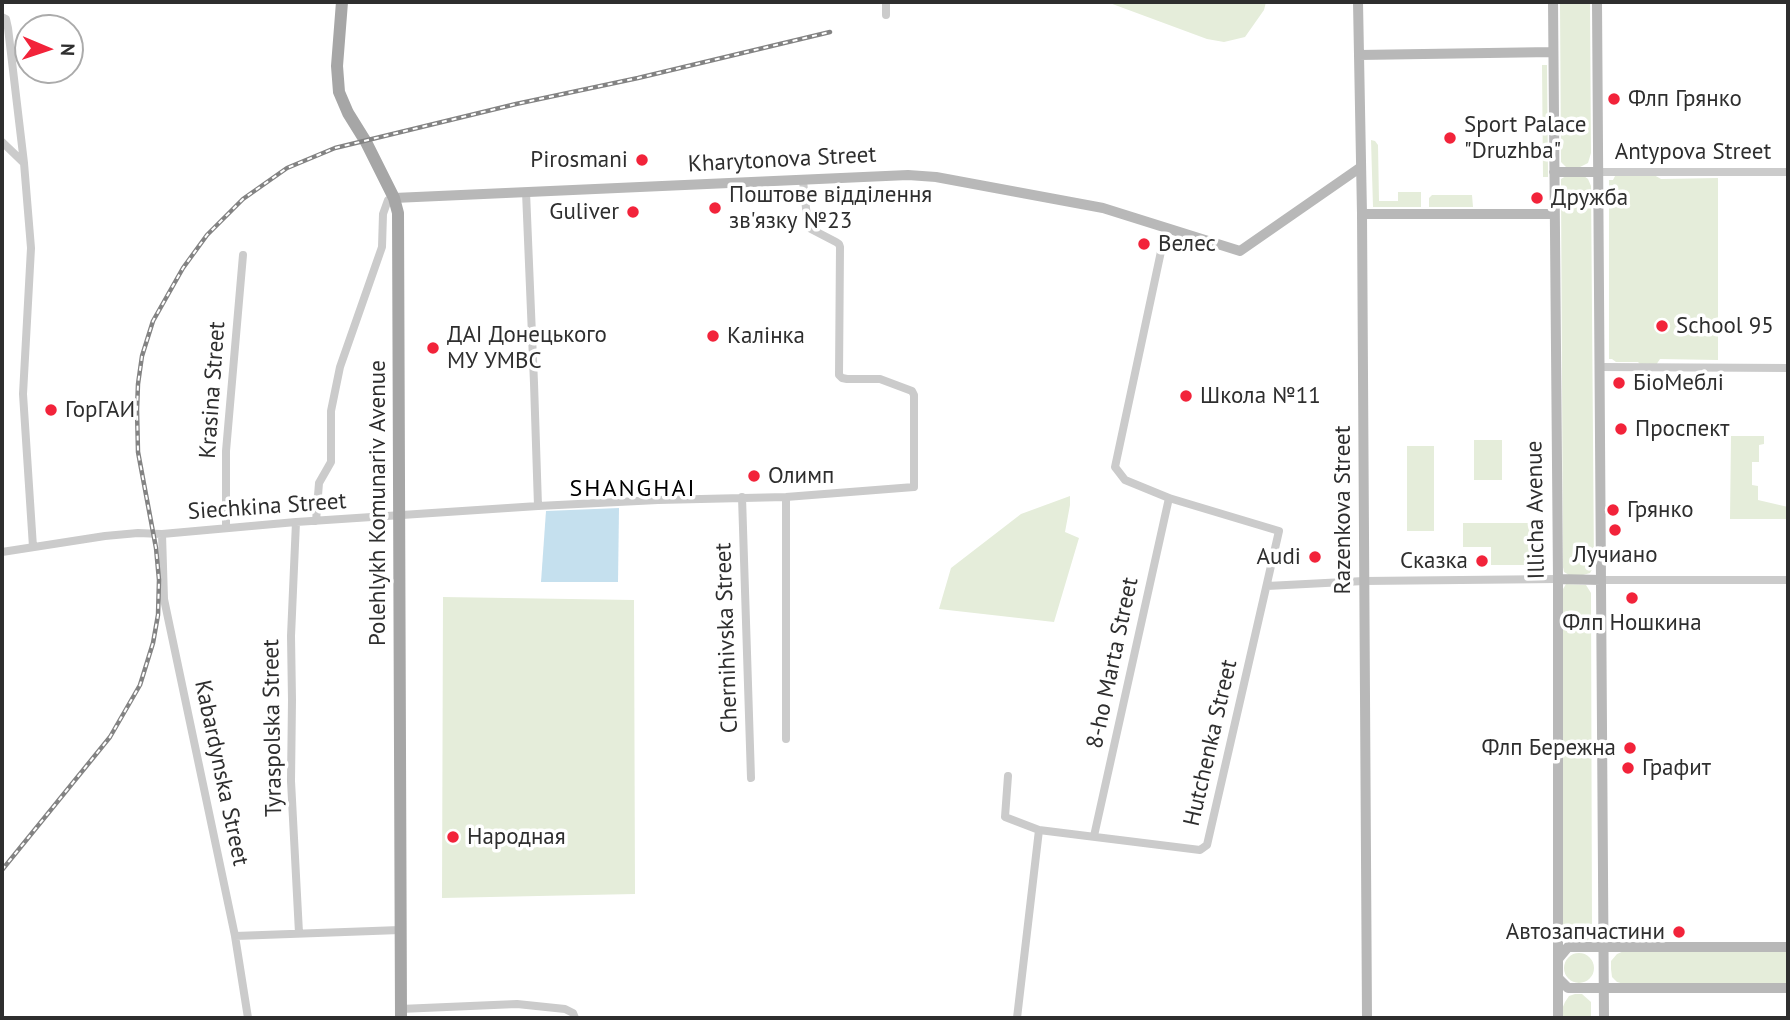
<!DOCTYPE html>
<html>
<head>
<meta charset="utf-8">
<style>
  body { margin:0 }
  #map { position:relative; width:1790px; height:1020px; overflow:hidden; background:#fff; font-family:"PT Sans",sans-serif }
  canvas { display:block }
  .frame { position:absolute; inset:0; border:4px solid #2e2e2e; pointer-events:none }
  .north { position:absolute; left:14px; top:14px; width:70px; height:70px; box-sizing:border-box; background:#fff; border:2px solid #ababab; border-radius:50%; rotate:92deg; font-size:19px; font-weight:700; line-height:28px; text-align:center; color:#2e2e2e }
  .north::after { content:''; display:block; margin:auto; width:24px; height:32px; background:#f2233a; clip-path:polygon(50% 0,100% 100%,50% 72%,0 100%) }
</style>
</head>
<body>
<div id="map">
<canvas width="1790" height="1020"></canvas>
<div class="frame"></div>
<div class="north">N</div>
</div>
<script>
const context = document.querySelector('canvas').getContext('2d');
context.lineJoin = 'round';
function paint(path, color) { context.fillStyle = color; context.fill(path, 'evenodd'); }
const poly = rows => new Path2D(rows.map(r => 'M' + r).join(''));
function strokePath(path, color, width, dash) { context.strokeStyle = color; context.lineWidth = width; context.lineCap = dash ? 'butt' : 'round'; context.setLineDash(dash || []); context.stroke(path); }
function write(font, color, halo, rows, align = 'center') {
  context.font = font + ' "PT Sans",sans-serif'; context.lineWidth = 7; context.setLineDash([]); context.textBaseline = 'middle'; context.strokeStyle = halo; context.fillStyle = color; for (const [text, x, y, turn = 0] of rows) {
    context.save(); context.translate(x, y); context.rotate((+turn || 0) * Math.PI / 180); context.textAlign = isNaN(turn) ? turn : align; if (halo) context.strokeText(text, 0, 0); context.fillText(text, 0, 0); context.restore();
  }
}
paint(poly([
  [1107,2,1266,2,1264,10,1245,37,1224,42,1207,39],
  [1560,2,1590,2,1591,153,1588,163,1578,168,1566,167,1561,162],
  [1542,65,1547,65,1548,177,1543,177],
  [1371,140,1375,141,1378,145,1379,201,1398,201,1398,192,1421,192,1421,207,1373,207],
  [1654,175,1661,179,1718,178,1718,360,1660,359,1656,365,1641,365,1638,362,1616,362,1612,359,1609,359,1609,180,1613,180,1615,176],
  [1566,176,1584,176,1588,179,1591,186,1594,566,1590,573,1583,575,1569,575,1564,572,1563,567,1561,187,1561,179],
  [1432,195,1472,195,1473,207,1429,207,1429,198],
  [1731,436,1764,436,1764,444,1759,445,1759,462,1752,462,1752,485,1758,486,1758,500,1788,507,1788,519,1730,519],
  [1474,440,1502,440,1502,480,1474,480],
  [1407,446,1434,446,1434,531,1407,531],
  [1070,496,1070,505,1065,532,1079,538,1054,622,939,609,951,568,1021,514],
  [1463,523,1538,523,1538,565,1491,565,1491,547,1463,547],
  [1566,584,1586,585,1591,593,1592,934,1588,940,1582,942,1572,941,1563,934,1563,589],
  [443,597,634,600,635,894,442,898],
  [1624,951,1788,952,1788,984,1624,984,1617,982,1612,977,1611,969,1611,961,1617,954],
  '1564 968a15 15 0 1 1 30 0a15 15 0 1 1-30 0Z',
  [1575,994,1582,994,1591,1002,1591,1018,1563,1018,1562,1009,1565,1002,1569,996]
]), '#e5edda');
paint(poly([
  [619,508,618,582,541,582,546,511]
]), '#c5e0ee');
strokePath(poly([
  [886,15,886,2],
  [2,17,6,19,8,28,24,163],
  [2,142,24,163,31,248,23,394,33,547],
  [1598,172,1788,172],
  [526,192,534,383,538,506],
  [1599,367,1788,368],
  [742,497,751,778],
  [786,497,786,739],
  [316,521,319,483,331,462,331,411,340,367,382,247,383,214,388,200,394,198],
  [296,522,291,636,292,700,291,781,299,933],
  [226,528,226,451,243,255],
  [162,534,164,599,235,936,248,1018],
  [2,552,105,536,138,533,162,534,296,522,538,506,658,500,786,497,914,487,914,395,912,391,880,379,847,379,842,378,839,375,840,247,839,244,836,242,811,229,808,226,803,181],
  [1601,580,1788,580],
  [1267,586,1364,581,1558,579],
  [1008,776,1005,817,1039,830,1200,850,1207,845,1279,531,1169,498,1125,480,1115,467,1166,228],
  [1094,836,1169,498],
  [235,936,400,930],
  [400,1009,517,1004,565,1009,573,1013,575,1018],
  [1017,1018,1039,830]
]), '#cbcbcb', 8);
strokePath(poly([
  [1358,2,1362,214,1367,1018],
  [1553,2,1558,579,1558,1018],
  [1597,2,1604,1018],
  [1359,55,1553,52],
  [1554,172,1598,172],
  [394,198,908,175,936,177,1103,208,1240,251,1361,167],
  [1362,214,1554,214],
  [1558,579,1601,580],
  [1558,959,1568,947,1788,947],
  [1558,978,1568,988,1788,988]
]), '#b8b8b8', 10);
strokePath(poly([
  [342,2,337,66,339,92,348,113,366,142,394,198,398,213,401,1018]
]), '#a6a6a6', 12);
const rail = poly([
  [2,870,110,737,140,685,153,643,158,615,159,580,156,548,138,452,137,410,138,384,142,356,153,321,183,268,207,235,243,199,287,168,335,148,516,104,638,78,830,32]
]);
strokePath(rail, '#838383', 4.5);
strokePath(rail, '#fff', 2, [5]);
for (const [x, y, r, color] of [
  [1614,99,7,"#f2233a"],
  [1450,138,7,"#f2233a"],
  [642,160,7,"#f2233a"],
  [1537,198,7,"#f2233a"],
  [715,208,7,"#f2233a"],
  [633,212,7,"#f2233a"],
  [1144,244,7,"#f2233a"],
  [1662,326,7,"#f2233a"],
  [713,336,7,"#f2233a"],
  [433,348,7,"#f2233a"],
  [1619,383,7,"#f2233a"],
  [1186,396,7,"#f2233a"],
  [51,410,7,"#f2233a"],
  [1621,429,7,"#f2233a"],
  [754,476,7,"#f2233a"],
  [1613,510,7,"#f2233a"],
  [1615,530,7,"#f2233a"],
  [1315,557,7,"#f2233a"],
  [1482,561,7,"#f2233a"],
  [1632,598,7,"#f2233a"],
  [1630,748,7,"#f2233a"],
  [1628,768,7,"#f2233a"],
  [453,837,7,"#f2233a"],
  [1679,932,7,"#f2233a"]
]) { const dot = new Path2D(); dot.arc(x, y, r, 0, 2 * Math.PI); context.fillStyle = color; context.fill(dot); strokePath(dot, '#fff', 2.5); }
write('23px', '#2e2e2e', '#fff', [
  ["Флп Грянко",1628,99],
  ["Sport Palace",1464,125],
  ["\"Druzhba\"",1464,151],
  ["Pirosmani",628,160,"right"],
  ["Поштове відділення",729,195],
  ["зв'язку №23",729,221],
  ["Дружба",1551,198],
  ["Guliver",619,212,"right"],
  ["Велес",1158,244],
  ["School 95",1676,326],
  ["ДАІ Донецького",447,335],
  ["МУ УМВС",447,361],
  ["Калінка",727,336],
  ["БіоМеблі",1633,383],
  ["Школа №11",1200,396],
  ["ГорГАИ",65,410],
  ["Проспект",1635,429],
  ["Олимп",768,476],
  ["Грянко",1627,510],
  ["Лучиано",1615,555,"center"],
  ["Audi",1301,557,"right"],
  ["Сказка",1468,561,"right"],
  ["Флп Ношкина",1632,623,"center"],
  ["Флп Бережна",1616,748,"right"],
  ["Графит",1642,768],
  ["Народная",467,837],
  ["Автозапчастини",1665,932,"right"]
], 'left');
write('23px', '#2e2e2e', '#fff', [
  ["Antypova Street",1693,152],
  ["Kharytonova Street",782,160,-3],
  ["Krasina Street",213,390,-86],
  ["Polehlykh Komunariv Avenue",378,503,-90],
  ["Siechkina Street",267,507,-4],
  ["Razenkova Street",1343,510,-90],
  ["Illicha Avenue",1536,510,-91],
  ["Chernihivska Street",727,638,-92],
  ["8-ho Marta Street",1113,663,-78],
  ["Tyraspolska Street",273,728,-91],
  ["Hutchenka Street",1211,743,-77],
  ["Kabardynska Street",221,773,78]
]);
context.letterSpacing = '2px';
write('24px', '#000', '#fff', [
  ["SHANGHAI",633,489]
]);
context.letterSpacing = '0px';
</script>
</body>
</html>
